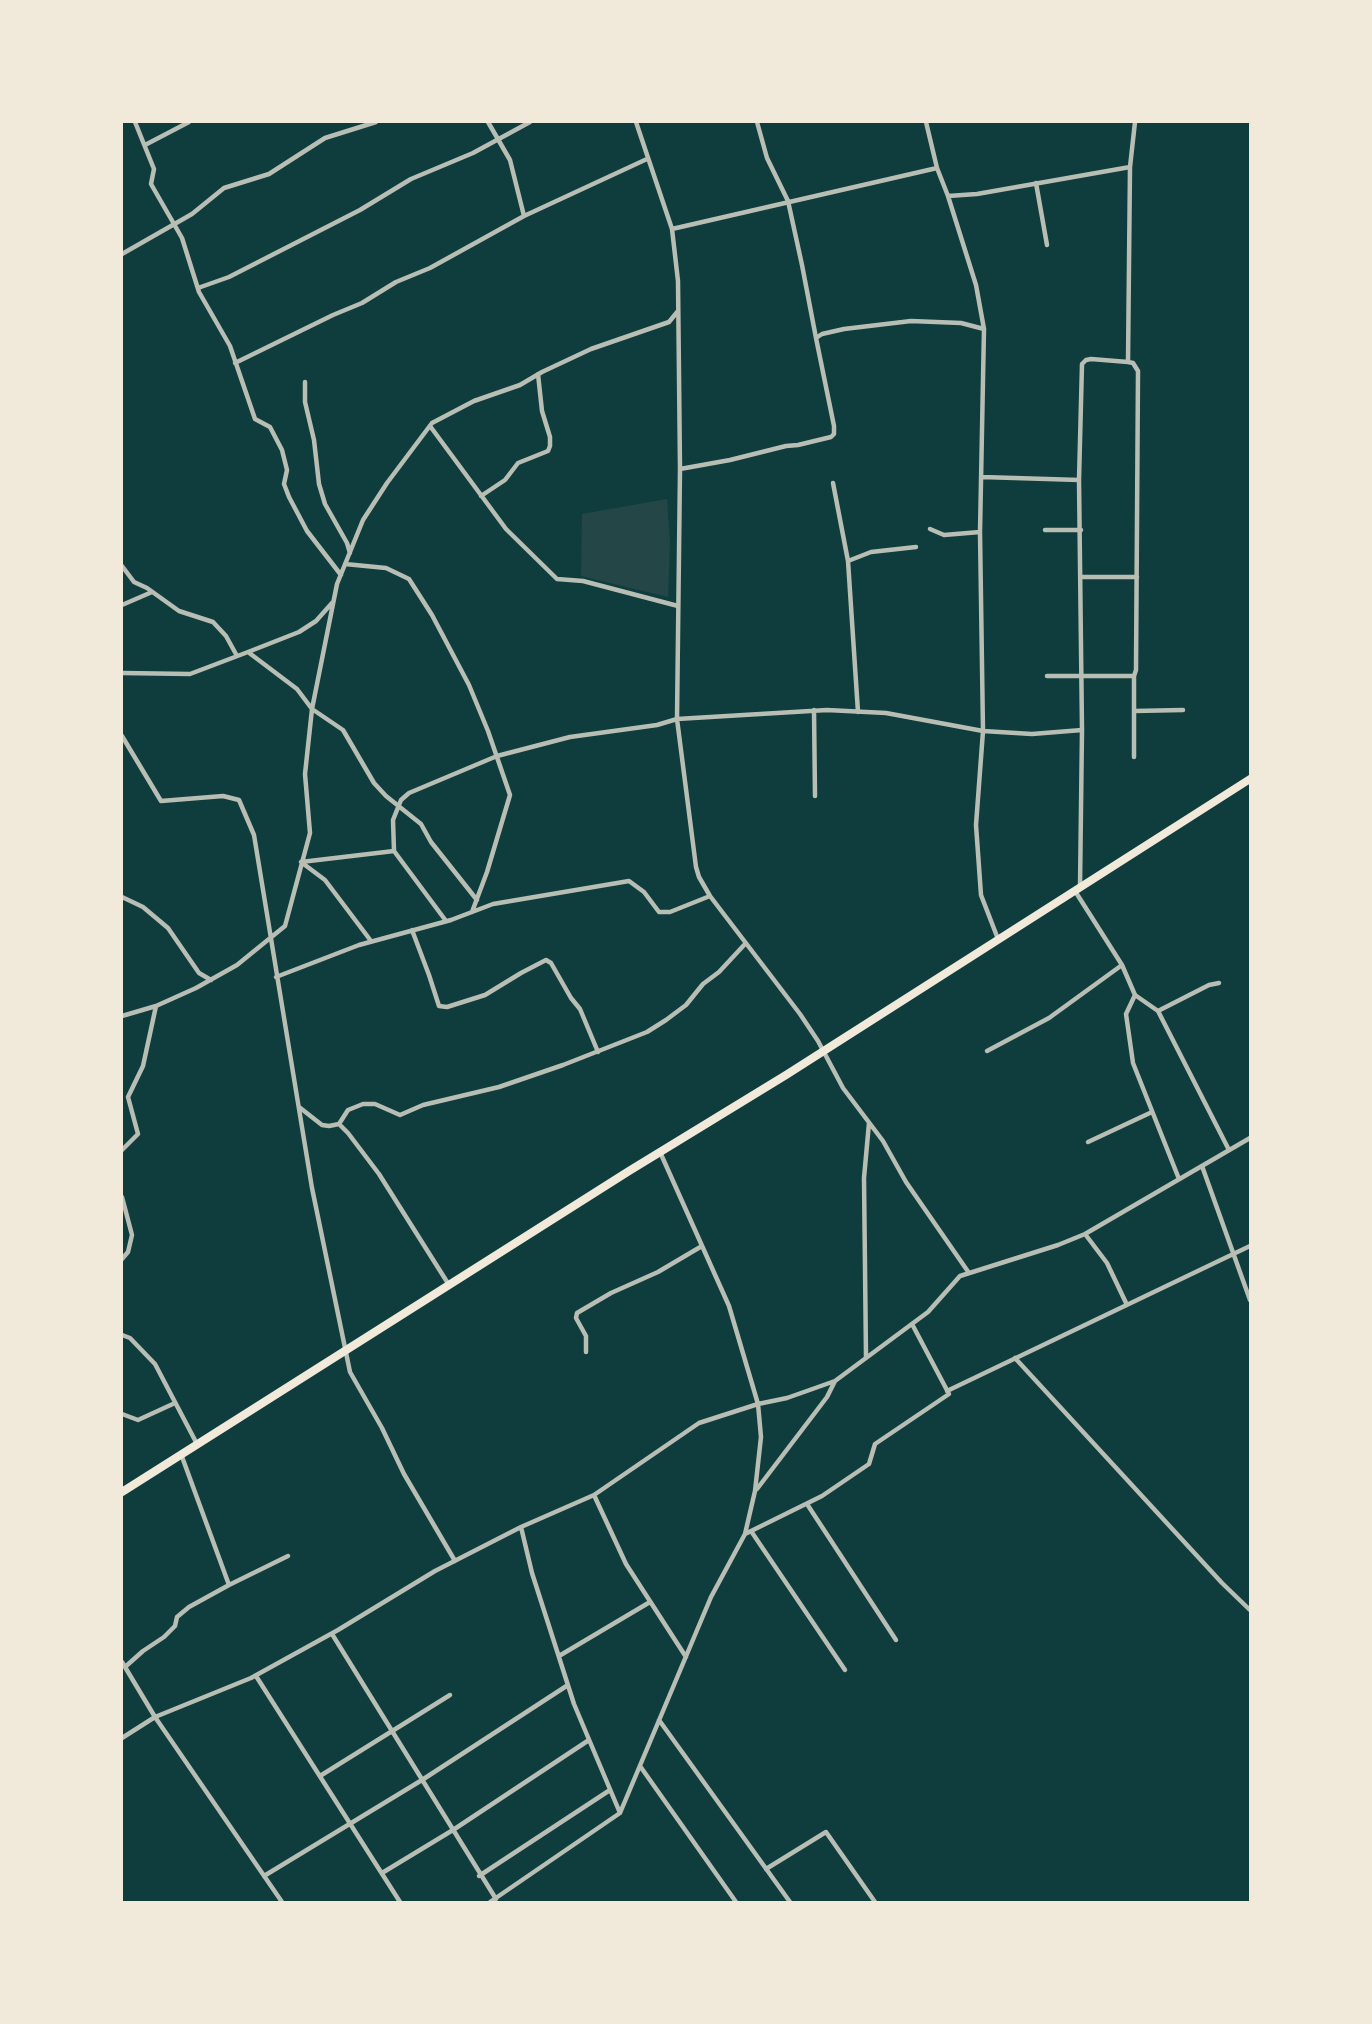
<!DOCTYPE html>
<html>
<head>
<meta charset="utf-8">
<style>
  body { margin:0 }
  #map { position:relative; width:1372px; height:2024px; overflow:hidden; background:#0f3d3e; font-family:Rubik,sans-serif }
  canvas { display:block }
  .frame { position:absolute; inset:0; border:123px solid #f1e9da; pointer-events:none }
</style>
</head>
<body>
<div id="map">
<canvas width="1372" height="2024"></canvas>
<div class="frame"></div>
</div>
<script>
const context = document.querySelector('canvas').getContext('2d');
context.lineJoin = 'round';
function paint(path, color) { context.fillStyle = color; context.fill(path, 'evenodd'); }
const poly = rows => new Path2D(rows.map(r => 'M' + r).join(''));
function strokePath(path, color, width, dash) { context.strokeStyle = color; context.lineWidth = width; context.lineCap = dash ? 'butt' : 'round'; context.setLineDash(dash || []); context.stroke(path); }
paint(poly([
  [667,499,670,542,668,597,581,576,582,514]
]), '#244646');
strokePath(poly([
  [135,122,154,169,151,184,182,238,199,292,230,346,255,419,270,427,282,450,287,470,284,484,289,497,307,531,341,575],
  [488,122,510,160,524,216],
  [636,122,672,229,678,281,680,469,677,719,827,710,886,713,983,731,1032,734,1082,730,1080,887],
  [757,122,767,158,788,201,802,265,816,338],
  [926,122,937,168,948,196,976,285,984,329,980,532,983,731,976,825,981,895,998,939],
  [145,145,189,122],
  [1036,183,1047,245],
  [948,196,977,194,1130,167],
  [672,229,937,168],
  [122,254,192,214,224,188,269,174,325,138,376,122],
  [198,288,229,277,360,210,411,179,473,153,530,122],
  [235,363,333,315,362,303,396,282,430,268,524,216,647,159],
  [305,382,305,402,314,440,319,484,325,504,347,543,350,553],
  [430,426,506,529,557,579,583,581,678,606],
  [680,469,730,460,786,446,798,445,831,437,834,434,834,426,816,338,822,334,844,329,911,321,961,323,984,329],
  [982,477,1079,480],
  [833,483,848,561,858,712],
  [481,496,505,480,518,463,548,451,550,446,550,437,542,411,538,374],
  [930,529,944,535,980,532],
  [1045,530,1081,530],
  [848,561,871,552,916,547],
  [345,564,386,568,409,579,432,615,469,685,488,731,510,795,487,872,472,912],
  [122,566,134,582,147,588,179,611,213,622,226,636,237,656],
  [1081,577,1137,577],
  [122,605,152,592],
  [248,652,299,632,316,621,332,603],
  [122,673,190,674,248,652,297,689,312,709,343,730,374,783,386,796,421,824,431,842,477,900],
  [1047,676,1134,676,1136,670,1138,371,1133,363,1128,362],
  [1134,676,1134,757],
  [814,710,815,796],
  [1134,711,1183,710],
  [1082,730,1079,480,1082,364,1086,360,1091,359,1128,362,1130,167,1135,122],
  [122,736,161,801,223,796,239,800,254,835,312,1188,350,1372,382,1428,404,1474,455,1561],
  [394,851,393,820,401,800,409,793,497,756,570,737,657,725,677,719,696,867,699,877,710,896,800,1014,818,1041,843,1088,883,1141,906,1182,969,1273],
  [301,862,394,851,446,921],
  [301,862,325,880,371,941],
  [1075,891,1122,965,1135,995,1158,1011,1209,985,1219,983],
  [122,897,143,907,168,928,199,973,211,980],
  [412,930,429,975,439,1006,447,1007,485,995,521,973,546,960,551,963,571,998,580,1009,598,1052],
  [276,977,359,945,451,920,493,904,629,881,644,892,659,912,670,912,710,896],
  [1135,995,1126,1014,1133,1063,1179,1179],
  [1158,1011,1229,1150],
  [122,1016,156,1006,196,988,237,965,285,926,310,833,305,774,312,709,337,584,363,520,387,483,432,423,474,401,520,385,542,372,591,349,669,322,678,311],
  [987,1051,1049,1018,1122,965],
  [299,1107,322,1125,329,1126,339,1124,348,1110,363,1104,375,1104,400,1115,423,1105,499,1087,563,1065,647,1032,666,1020,686,1005,703,984,719,972,745,944],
  [339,1124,348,1133,379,1174,449,1285],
  [1088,1142,1152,1112],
  [122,1150,138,1134,128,1097,143,1066,156,1006],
  [1202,1166,1250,1300],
  [122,1197,132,1235,128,1252,122,1259],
  [1085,1234,1107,1263,1127,1305],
  [122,1335,130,1338,155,1364,197,1444],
  [586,1352,586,1336,576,1318,577,1313,611,1293,658,1272,702,1246],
  [866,1357,864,1178,869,1123],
  [1015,1358,1222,1583,1250,1610],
  [947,1391,1250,1246],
  [122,1414,138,1420,175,1403],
  [181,1454,229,1585,288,1556],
  [757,1489,827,1397,835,1381,928,1312,960,1276,1058,1245,1085,1234,1250,1138],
  [807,1504,896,1640],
  [521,1527,594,1495],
  [751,1531,845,1670],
  [745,1534,822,1496,869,1464,875,1444,949,1394,912,1324],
  [332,1634,496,1899],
  [559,1656,650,1602],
  [686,1657,626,1564,594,1495,699,1423,758,1404,787,1398,835,1381],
  [122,1662,155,1717,282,1902],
  [125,1667,143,1651,164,1637,175,1626,177,1617,189,1607,229,1585],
  [256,1676,400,1902],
  [659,1720,790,1902],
  [122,1738,155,1717,251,1678,338,1630,435,1571,521,1527,532,1573,574,1704,620,1813],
  [640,1766,736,1902],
  [320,1776,450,1695],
  [766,1869,826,1832,875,1902],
  [382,1873,453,1830,589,1740],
  [264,1876,422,1780,568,1685],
  [479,1876,610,1790],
  [490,1902,620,1813,711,1597,745,1534,755,1491,761,1437,758,1404,729,1306,660,1152]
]), '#b8beb3', 4.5);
strokePath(poly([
  [122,1492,629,1171,786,1075,1250,779]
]), '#f1e9da', 8);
</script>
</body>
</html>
